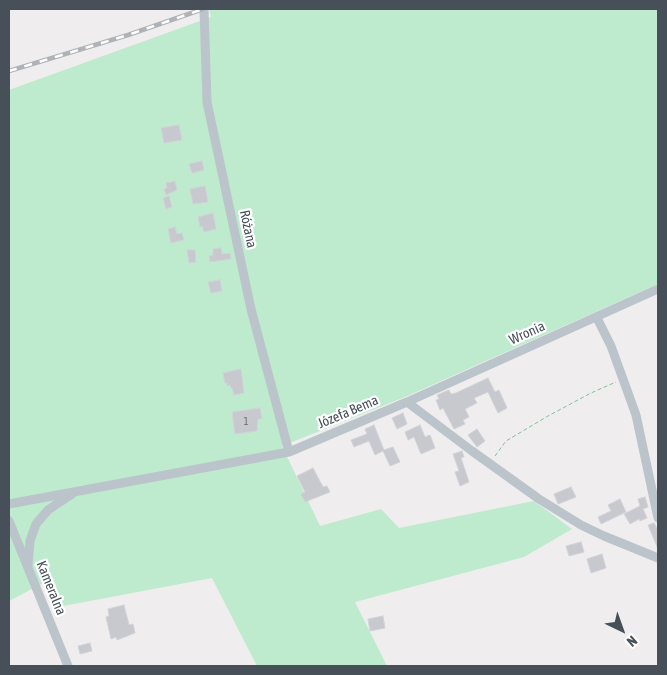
<!DOCTYPE html>
<html>
<head>
<meta charset="utf-8">
<style>
  body { margin:0 }
  #map { position:relative; width:667px; height:675px; overflow:hidden; background:#efeded; font-family:"Asap Condensed",sans-serif }
  canvas { display:block }
  .frame { position:absolute; inset:0; border:10px solid #475058; pointer-events:none }
  .north { position:absolute; left:597px; top:605px; width:50px; height:50px; -webkit-text-stroke:4px #fff; paint-order:stroke; rotate:138deg; font-size:14px; font-weight:700; line-height:20px; text-align:center; color:#475058 }
  .north::after { content:''; display:block; margin:auto; width:18px; height:22px; background:#475058; clip-path:polygon(50% 0,100% 100%,50% 72%,0 100%) }
</style>
</head>
<body>
<div id="map">
<canvas width="667" height="675"></canvas>
<div class="frame"></div>
<div class="north">N</div>
</div>
<script>
const context = document.querySelector('canvas').getContext('2d');
context.lineJoin = 'round';
function paint(path, color) { context.fillStyle = color; context.fill(path, 'evenodd'); }
const poly = rows => new Path2D(rows.map(r => 'M' + r).join(''));
function strokePath(path, color, width, dash) { context.strokeStyle = color; context.lineWidth = width; context.lineCap = dash ? 'butt' : 'round'; context.setLineDash(dash || []); context.stroke(path); }
function write(font, color, halo, rows, align = 'center') {
  context.font = font + ' "Asap Condensed",sans-serif'; context.lineWidth = 4.5; context.setLineDash([]); context.textBaseline = 'middle'; context.strokeStyle = halo; context.fillStyle = color; for (const [text, x, y, turn = 0] of rows) {
    context.save(); context.translate(x, y); context.rotate((+turn || 0) * Math.PI / 180); context.textAlign = isNaN(turn) ? turn : align; if (halo) context.strokeText(text, 0, 0); context.fillText(text, 0, 0); context.restore();
  }
}
paint(poly([
  [209,9,658,9,658,284,405,397,282,446,320,526,381,509,399,528,534,501,572,529,524,557,355,602,387,666,257,666,212,578,63,606,53,578,9,601,9,90,211,17]
]), '#beeacd');
const building = poly([
  [179,125,182,140,164,143,161,128,179,125],
  [202,161,204,170,192,173,189,164,202,161],
  [175,181,177,190,166,195,164,189,167,188,166,183,175,181],
  [205,186,208,202,193,204,190,189,205,186],
  [169,196,172,207,166,209,163,198,169,196],
  [213,213,216,229,204,232,202,226,200,227,198,217,213,213],
  [175,227,177,234,182,233,184,240,171,243,168,229,175,227],
  [221,248,222,254,230,253,231,259,210,262,209,256,213,255,213,249,221,248],
  [187,250,195,250,196,262,189,263,187,250],
  [220,280,222,291,211,293,208,282,220,280],
  [241,369,244,393,234,395,232,388,231,388,230,385,227,386,227,383,225,383,223,373,241,369],
  [488,378,495,392,499,390,507,408,498,413,488,392,474,398,477,403,465,409,469,417,463,420,465,424,454,429,443,408,440,410,436,400,439,399,437,395,449,390,451,394,456,393,488,378],
  [260,408,262,419,258,419,257,431,235,434,232,412,260,408],
  [403,413,407,424,397,429,392,418,403,413],
  [374,425,384,450,393,447,400,462,390,466,383,451,375,455,369,441,354,447,351,440,367,434,365,429,374,425],
  [420,425,425,437,430,435,435,448,421,454,414,437,408,440,405,432,420,425],
  [477,429,485,441,477,447,468,435,477,429],
  [462,451,464,457,461,458,469,482,460,486,455,472,459,471,453,454,462,451],
  [313,468,323,487,327,486,330,492,305,502,301,494,305,492,297,476,313,468],
  [571,487,576,497,558,504,554,494,571,487],
  [645,497,648,507,643,509,647,518,640,521,639,519,630,524,624,514,640,506,638,499,645,497],
  [620,499,626,512,601,524,598,517,611,511,608,505,620,499],
  [654,523,658,530,658,549,648,525,654,523],
  [581,542,584,552,569,556,566,546,581,542],
  [602,554,606,568,591,573,587,559,602,554],
  [124,605,129,625,133,624,135,633,117,640,116,637,111,639,106,617,109,616,108,609,124,605],
  [383,616,385,628,370,631,368,619,383,616],
  [90,643,92,651,80,654,78,646,90,643]
]);
paint(building, '#c7c9cf');
strokePath(building, '#d1d3d8', 1);
strokePath(poly([
  [495,456,506,441,548,416,591,393,616,382]
]), '#79c49c', 1, [4, 2.5]);
strokePath(poly([
  [204,9,207,102,251,309,289,452],
  [597,318,611,346,636,415,658,518],
  [407,402,658,289],
  [9,504,289,452,407,402,472,451,539,499,581,525,604,536,658,558],
  [9,521,68,666],
  [28,565,30,541,36,524,48,510,72,494]
]), '#bcc4cb', 9);
const rail = poly([
  [9,71,128,35,203,9]
]);
strokePath(rail, '#afb2b6', 4.5);
strokePath(rail, '#fff', 2.5, [8]);
write('11px', '#676e76', null, [
  ["1",246,422]
]);
write('14px', '#475058', '#fff', [
  ["Różana",248,229,78],
  ["Wronia",527,333,-24],
  ["Józefa Bema",348,412,-23],
  ["Kameralna",51,588,68]
]);
</script>
</body>
</html>
